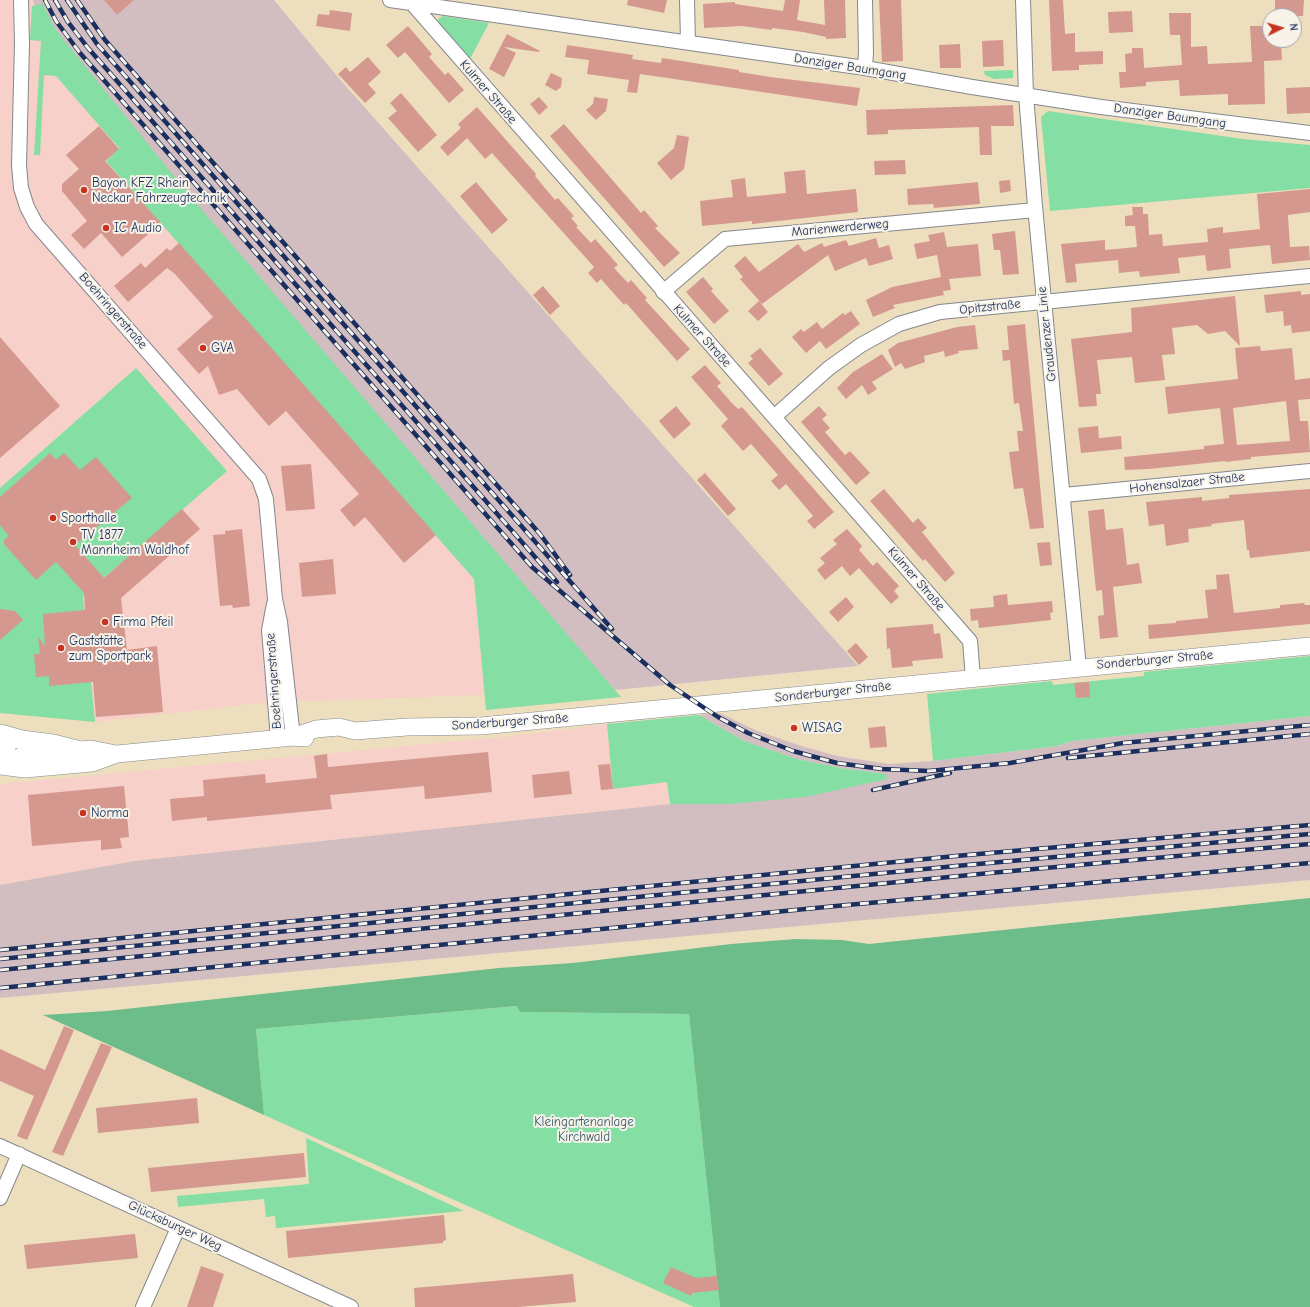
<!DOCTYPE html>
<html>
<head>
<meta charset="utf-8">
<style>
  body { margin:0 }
  #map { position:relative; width:1310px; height:1307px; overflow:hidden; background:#eddfbd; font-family:"Comic Neue",sans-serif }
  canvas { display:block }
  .north { position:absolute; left:1262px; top:8px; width:40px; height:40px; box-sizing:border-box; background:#f7f3e8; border:1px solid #9fa5b1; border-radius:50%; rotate:85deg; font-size:11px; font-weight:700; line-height:16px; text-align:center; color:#1b2f5e }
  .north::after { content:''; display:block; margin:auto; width:14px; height:18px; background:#c8321e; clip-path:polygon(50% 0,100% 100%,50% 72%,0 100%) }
</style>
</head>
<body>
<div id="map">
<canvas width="1310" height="1307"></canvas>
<div class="north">N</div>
</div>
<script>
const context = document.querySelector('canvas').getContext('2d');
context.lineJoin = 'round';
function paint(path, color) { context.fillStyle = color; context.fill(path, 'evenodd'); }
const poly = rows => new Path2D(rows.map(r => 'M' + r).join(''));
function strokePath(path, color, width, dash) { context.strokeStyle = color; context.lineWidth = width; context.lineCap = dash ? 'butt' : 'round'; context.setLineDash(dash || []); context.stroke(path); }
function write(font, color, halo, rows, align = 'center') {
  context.font = font + ' "Comic Neue",sans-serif'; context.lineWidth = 4; context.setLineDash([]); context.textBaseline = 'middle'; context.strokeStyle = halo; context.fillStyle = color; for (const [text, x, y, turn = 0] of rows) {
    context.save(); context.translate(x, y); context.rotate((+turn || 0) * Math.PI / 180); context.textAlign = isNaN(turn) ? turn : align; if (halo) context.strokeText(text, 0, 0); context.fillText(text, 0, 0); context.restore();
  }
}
paint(poly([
  [0,0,33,0,45,42,615,690,261,703,95,722,83,596,227,471,136,368,0,488],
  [607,724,613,789,667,782,670,804,134,861,0,885,0,784,503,737]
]), '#f7d0c9');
paint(poly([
  [33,0,274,0,337,76,858,666,615,690,45,42],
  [720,713,755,730,798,745,837,756,889,764,933,761,1057,746,1072,741,1310,716,1310,880,0,998,0,885,134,861,670,804,731,804,886,774,841,768,797,759,744,741,699,715]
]), '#d2bec1');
paint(poly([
  [43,4,55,29,190,196,621,697,486,710,474,579,106,161,119,148,56,76,44,75,40,155,34,155,41,41,30,40,32,6],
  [443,16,489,23,469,61,439,26,438,19],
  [1013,70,1013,78,994,79,985,75,984,71],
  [1048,111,1243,139,1310,145,1310,188,1050,211,1041,117],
  [136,368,227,471,83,596,95,722,0,713,0,488],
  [1310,656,1310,716,1072,741,1057,746,933,761,927,694,1052,681,1053,685,1144,676,1144,672],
  [699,715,744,741,797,759,841,768,886,774,887,779,805,797,731,804,670,804,667,782,613,789,607,724],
  [518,1006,520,1012,689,1014,720,1307,694,1307,264,1115,256,1029],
  [306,1138,464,1211,276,1228,275,1216,266,1217,264,1199,178,1207,177,1196,309,1184]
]), '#85dea4');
paint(poly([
  [1310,898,1310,1307,720,1307,689,1014,520,1012,517,1006,256,1029,264,1115,43,1015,107,1011,499,968,573,963,731,944,796,939,842,940,869,944]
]), '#6cbd8a');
paint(poly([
  [104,0,134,0,117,15],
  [628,0,667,0,664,13,627,5],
  [785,0,800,0,797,20,825,25,824,0,845,0,846,38,826,39,826,37,803,32,772,28,772,30,742,26,704,28,703,4,735,2,735,4,783,11],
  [879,0,901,0,903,61,882,62],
  [1049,0,1063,0,1065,34,1075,33,1075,52,1103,51,1103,64,1079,65,1079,70,1052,71],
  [1275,0,1304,0,1303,16,1275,16],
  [330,10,352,13,350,31,316,26,318,14,329,15],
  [1132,11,1133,32,1109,33,1108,12],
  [1169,13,1191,13,1191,47,1207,46,1208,64,1252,62,1250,26,1270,26,1270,40,1281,40,1282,60,1264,61,1265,104,1228,105,1228,94,1180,96,1179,80,1146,82,1146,86,1120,88,1119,72,1126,72,1125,54,1132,53,1132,48,1143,48,1144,68,1182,65,1180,35,1170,35],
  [408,26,432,54,429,57,445,75,448,72,464,90,449,103,405,52,398,58,386,45],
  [507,34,540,51,539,52,504,47,516,53,504,77,489,69],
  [1003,40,1004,66,983,67,982,41],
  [960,44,961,68,940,68,939,45],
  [567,45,633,55,632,59,661,63,662,58,739,70,739,72,770,77,860,88,857,106,640,74,637,93,627,92,629,80,587,74,589,60,565,57],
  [368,57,381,72,368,84,376,93,365,103,338,74,346,67,350,72],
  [551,73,562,78,561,87,556,91,545,85],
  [1310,87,1310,113,1287,114,1286,88],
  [401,93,437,135,418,152,388,118,397,111,390,103],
  [539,97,548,107,539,115,530,104],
  [594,97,608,99,606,111,596,120,586,110,593,104],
  [1013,105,1014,126,991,126,992,155,980,155,979,127,888,130,888,134,867,135,866,110],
  [477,107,536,174,535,176,555,200,558,198,574,216,571,218,578,226,576,227,591,243,595,239,618,265,614,268,628,283,631,280,647,298,645,300,690,349,677,361,626,303,624,305,601,279,597,283,588,273,594,267,492,153,485,159,467,138,448,156,440,147,461,128,458,124],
  [564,124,641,213,644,210,658,226,655,228,680,253,664,267,550,136],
  [99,126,119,149,105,161,161,223,122,257,101,233,84,249,71,235,87,221,62,191,62,184,79,169,66,155],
  [677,135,689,137,684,169,671,180,657,163,674,148],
  [905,160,906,174,875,175,874,161],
  [805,170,807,194,856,189,858,212,752,224,752,221,702,226,700,201,733,197,731,180,745,178,747,197,786,193,784,172],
  [1010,180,1011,191,1000,193,999,181],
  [476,182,508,220,492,234,460,196],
  [978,182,980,204,934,208,933,204,908,205,907,189],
  [1310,189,1310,212,1288,215,1290,247,1309,246,1310,260,1272,264,1270,245,1229,249,1231,268,1207,271,1205,255,1178,258,1180,273,1140,277,1139,271,1119,273,1118,260,1075,264,1077,282,1066,283,1061,244,1105,240,1105,250,1137,247,1135,226,1125,226,1125,216,1133,215,1132,207,1143,207,1143,214,1148,214,1149,235,1162,234,1163,246,1208,242,1207,229,1223,227,1223,233,1260,229,1257,194],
  [1015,231,1019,274,1003,275,1000,250,994,250,992,234],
  [944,232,947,247,978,244,981,276,949,279,951,290,943,291,944,295,893,305,895,308,873,317,866,300,892,287,941,277,937,255,917,259,914,244,930,241,928,235],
  [876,238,879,248,889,245,893,259,869,266,866,258,835,271,828,255,762,304,740,279,743,277,734,266,745,256,759,272,798,244,804,252,822,243,824,247,846,240,849,246],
  [179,243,436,535,404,563,365,517,354,527,340,510,359,494,286,411,269,426,237,389,219,395,208,366,199,374,177,349,213,317,175,274,167,268,128,302,114,286,141,263,145,268,167,248,170,251],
  [703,277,713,289,711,291,729,311,714,324,686,292],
  [543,286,560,306,550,315,533,295],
  [1301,291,1301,295,1310,294,1310,331,1292,333,1291,325,1284,326,1283,311,1266,313,1264,295],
  [1235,296,1240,346,1225,331,1208,334,1197,325,1172,328,1175,354,1162,355,1165,380,1135,383,1132,357,1097,360,1101,394,1096,394,1097,406,1079,407,1071,339,1132,332,1131,308],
  [759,301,768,312,758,321,748,311],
  [851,311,860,324,826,349,820,341,806,353,792,337,801,329,804,332,817,322,822,329,843,313,845,315],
  [1025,324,1044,528,1030,529,1023,488,1014,489,1009,452,1019,451,1017,431,1023,431,1019,403,1014,404,1010,360,1003,361,1002,350,1009,350,1007,326],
  [975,325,978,349,958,351,959,353,945,357,944,351,924,356,925,362,905,369,901,363,895,367,888,350,898,343,957,327],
  [0,337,60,406,0,458],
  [1260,346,1261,351,1292,348,1295,380,1310,378,1310,399,1298,400,1300,421,1308,421,1310,452,1251,457,1251,459,1225,462,1225,461,1149,469,1125,470,1124,457,1204,449,1204,446,1224,444,1220,408,1168,414,1165,387,1238,379,1235,348],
  [1286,401,1290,441,1237,445,1233,408],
  [760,348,783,374,769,386,748,363,753,359,750,356],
  [882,354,893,369,872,382,877,389,868,395,862,385,846,399,837,388,853,372],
  [705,365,721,383,717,386,731,402,738,409,742,407,834,512,814,529,807,521,813,516,786,484,779,490,771,481,778,475,751,444,743,451,721,426,728,419,691,377],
  [676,406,691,424,674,439,659,421],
  [819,406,827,415,822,419,830,428,825,432,845,455,850,451,870,473,856,485,801,422],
  [1098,426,1099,438,1121,436,1122,449,1081,453,1078,428],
  [50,453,56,460,64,453,80,470,96,457,132,498,75,545,104,578,182,509,200,529,121,598,127,650,157,646,163,712,96,717,93,682,49,686,49,676,36,677,34,654,40,654,38,637,45,646,43,614,85,610,84,593,56,562,36,580,4,544,4,540,9,536,0,525,0,497],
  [311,464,315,509,286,511,281,466],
  [705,473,736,509,728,516,697,480],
  [884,489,913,523,918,518,927,528,922,532,955,573,945,582,925,559,923,561,870,501],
  [1310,489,1310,551,1250,558,1249,550,1247,550,1244,520,1211,524,1212,526,1188,529,1189,542,1166,546,1164,524,1149,526,1146,502,1202,497,1202,501,1229,498,1229,495],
  [1104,509,1106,530,1123,528,1127,565,1139,563,1142,583,1113,587,1118,637,1100,639,1098,616,1104,615,1102,590,1096,591,1088,511],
  [242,529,250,606,233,608,232,605,220,606,213,535,225,534,225,531],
  [847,529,862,546,859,550,873,566,877,562,899,586,894,591,899,597,891,604,859,568,850,576,842,566,825,580,817,570,825,563,820,558,837,544,833,540],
  [1050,542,1052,565,1040,566,1037,543],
  [333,559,336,594,302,597,299,563],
  [1229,574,1234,613,1280,608,1280,605,1304,603,1305,605,1310,605,1310,624,1149,639,1148,625,1176,623,1176,621,1208,618,1205,590,1217,589,1216,575],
  [1007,594,1008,605,1052,601,1053,612,1050,613,1051,620,979,628,978,620,971,621,970,609,994,607,993,596],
  [846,597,854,607,838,622,829,612],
  [0,609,15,611,23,620,0,640],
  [933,624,934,634,940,633,943,658,912,661,913,666,892,668,890,648,887,649,886,628],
  [856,643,868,657,859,665,847,651],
  [1089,682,1090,697,1076,698,1074,683],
  [885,726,887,747,870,748,868,728],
  [488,752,492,792,425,799,424,786,330,795,332,809,207,821,207,817,172,821,170,799,204,796,203,780,265,774,266,783,317,778,314,756,327,754,328,767],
  [610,764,613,789,601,790,598,765],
  [569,771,572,794,534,798,532,775],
  [124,786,129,837,120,838,122,848,101,850,101,840,32,846,28,795],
  [64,1026,74,1030,27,1140,17,1136,34,1096,0,1081,0,1049,45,1070],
  [101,1043,112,1047,63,1156,52,1152],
  [197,1098,199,1123,98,1133,96,1108],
  [304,1153,306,1177,151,1192,148,1168],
  [444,1215,446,1240,443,1241,443,1243,288,1258,286,1231],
  [135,1234,138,1258,27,1269,24,1245],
  [201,1266,224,1274,213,1307,187,1307],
  [671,1267,696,1278,717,1276,719,1290,692,1293,691,1296,663,1283],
  [573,1274,576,1302,518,1307,415,1307,414,1288]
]), '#d4988e');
const minor = poly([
  [21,0,22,44,19,165,21,188,27,207,36,224,259,479,266,499,275,599,280,622,293,737],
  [390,0,865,68,972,87,1101,107,1310,133],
  [409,0,970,641,973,678],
  [687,0,688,42],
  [1023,0,1026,95,1035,206,1079,668],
  [865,68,866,52,865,0],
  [663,292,725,239,1035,210],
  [774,417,829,368,861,345,899,324,940,312,1310,276],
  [1064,495,1310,471],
  [274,604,269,630,278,738],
  [0,1146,351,1307],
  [0,1198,19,1154],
  [143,1307,178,1228]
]);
const tertiary = poly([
  [293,737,316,729,339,727,355,731,407,727,481,726,1310,646],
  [0,765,23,756,91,749,116,754],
  [0,766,25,769,92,763,117,754,293,737,305,738]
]);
const secondary = poly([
  [0,734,22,740,53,744,80,751],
  [0,737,6,749,3,759,0,763]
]);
strokePath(minor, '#84878e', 16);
strokePath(tertiary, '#84878e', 18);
strokePath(secondary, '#84878e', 20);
strokePath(minor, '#fff', 14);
strokePath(tertiary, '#fff', 17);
strokePath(secondary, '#fff', 19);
const rail = poly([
  [45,0,56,21,80,53,532,567,670,685,718,717,748,733,793,751,837,763,882,769,929,771,1010,763,1123,743,1310,725],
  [55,0,68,22,88,48,557,582],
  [67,0,97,44,612,629],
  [77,0,105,40,540,534,570,575],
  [1068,758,1310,734],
  [873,790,950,773],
  [0,950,956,856,1310,825],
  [0,959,956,866,1310,834],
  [0,970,990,873,1310,844],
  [0,988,836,906,1310,863]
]);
strokePath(rail, '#1b2f5e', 4.5);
strokePath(rail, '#f7f3e8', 3, [9]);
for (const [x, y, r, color] of [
  [84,190,4,"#c8321e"],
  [106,228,4,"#c8321e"],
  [203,348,4,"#c8321e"],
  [53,518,4,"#c8321e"],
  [73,542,4,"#c8321e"],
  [105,622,4,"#c8321e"],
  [61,648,4,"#c8321e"],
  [794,728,4,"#c8321e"],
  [83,813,4,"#c8321e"]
]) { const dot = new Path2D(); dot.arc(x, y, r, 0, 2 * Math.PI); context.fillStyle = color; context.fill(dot); strokePath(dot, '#f7f3e8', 1.5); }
write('13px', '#1b2f5e', '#f7f3e8', [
  ["Danziger Baumgang",850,67,9],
  ["Kulmer Straße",488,92,49],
  ["Danziger Baumgang",1170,116,8],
  ["Marienwerderweg",840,228,-5],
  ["Opitzstraße",990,307,-6],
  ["Boehringerstraße",113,311,49],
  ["Graudenzer Linie",1047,334,-96],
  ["Kulmer Straße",702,336,48],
  ["Hohensalzaer Straße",1187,483,-6],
  ["Kulmer Straße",916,579,49],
  ["Sonderburger Straße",1155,660,-5],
  ["Boehringerstraße",274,681,-94],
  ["Sonderburger Straße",833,692,-6],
  ["Sonderburger Straße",510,722,-4],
  ["Glücksburger Weg",175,1226,25]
]);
write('13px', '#1b2f5e', '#f7f3e8', [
  ["Bayon KFZ Rhein",92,183],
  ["Neckar Fahrzeugtechnik",92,198],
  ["IC Audio",114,228],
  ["GVA",211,348],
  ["Sporthalle",61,518],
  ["TV 1877",81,535],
  ["Mannheim Waldhof",81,550],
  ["Firma Pfeil",113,622],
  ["Gaststätte",69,641],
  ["zum Sportpark",69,656],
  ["WISAG",802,728],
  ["Norma",91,813]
], 'left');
write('13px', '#365b70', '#f7f3e8', [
  ["Kleingartenanlage",584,1122],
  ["Kirchwald",584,1137]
]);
</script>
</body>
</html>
